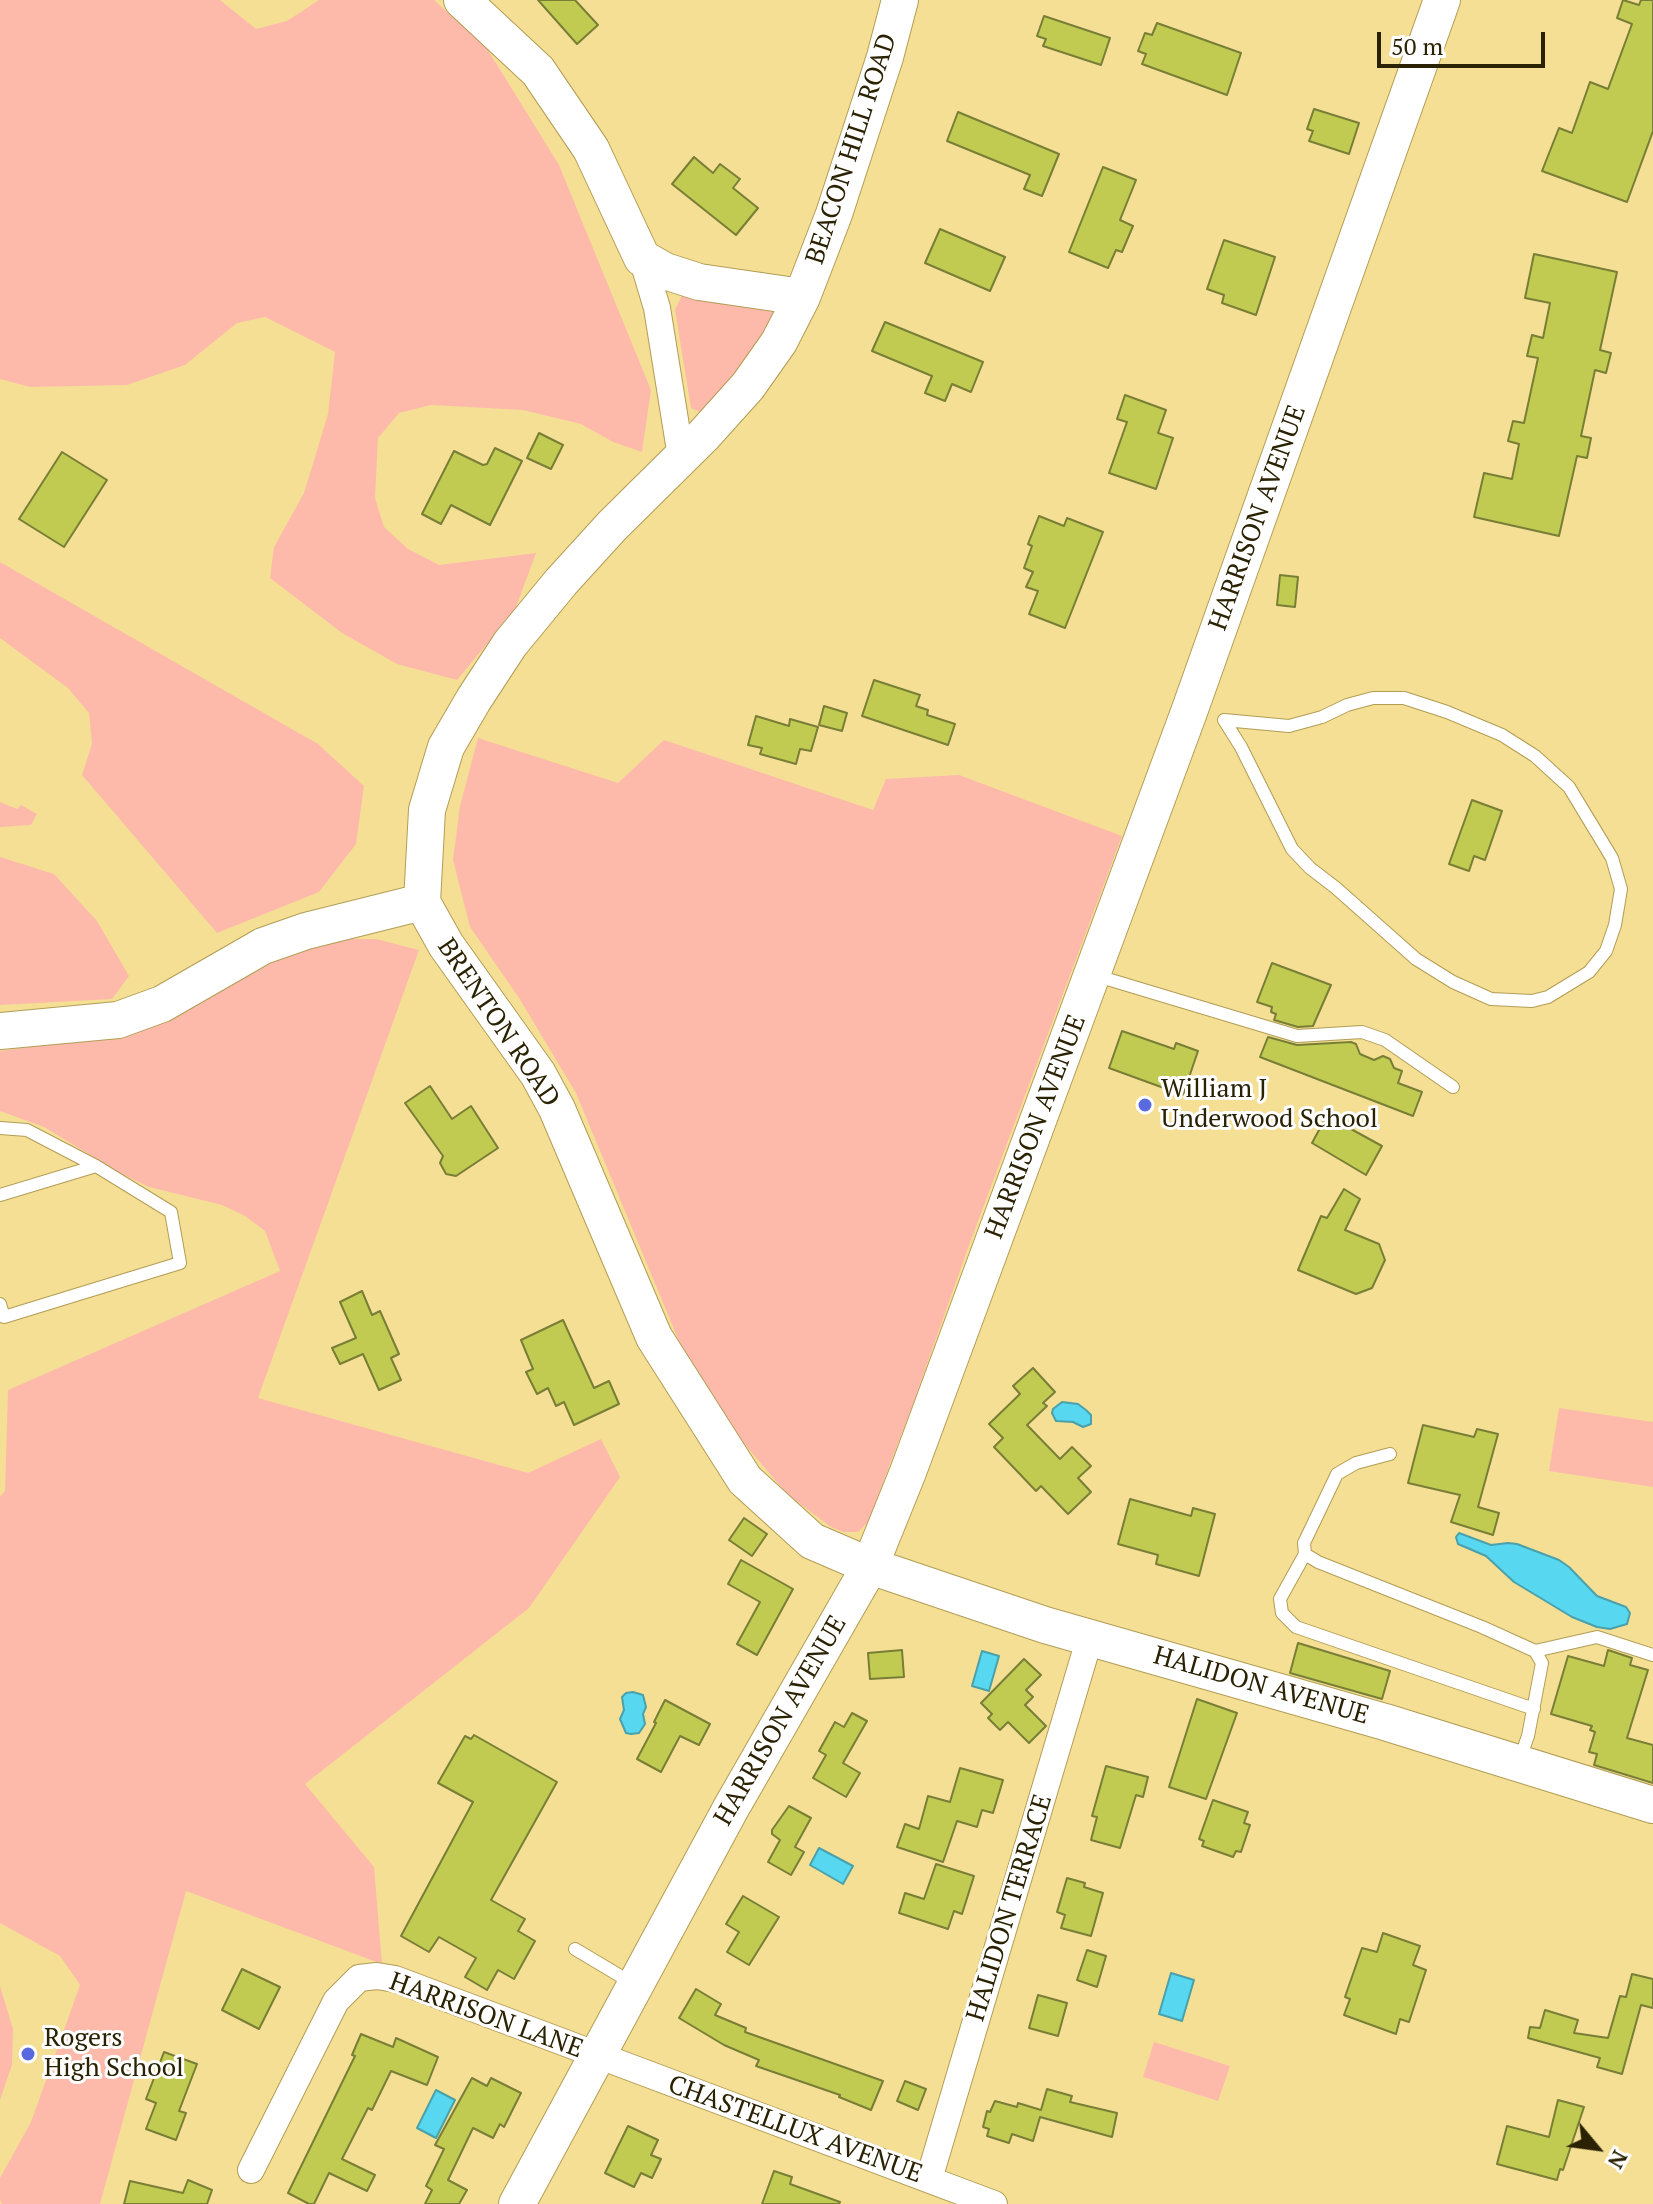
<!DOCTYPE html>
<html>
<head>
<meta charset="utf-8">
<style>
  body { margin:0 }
  #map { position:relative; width:1653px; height:2204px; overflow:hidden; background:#f5df95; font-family:"PT Serif",serif }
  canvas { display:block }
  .north { position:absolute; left:1557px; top:2108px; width:80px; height:80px; -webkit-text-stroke:6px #fff; paint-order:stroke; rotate:119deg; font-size:22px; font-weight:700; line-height:32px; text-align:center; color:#2a2203 }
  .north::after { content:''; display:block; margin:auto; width:28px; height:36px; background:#2a2203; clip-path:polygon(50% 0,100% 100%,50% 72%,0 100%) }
  .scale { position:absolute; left:1377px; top:32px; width:168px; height:36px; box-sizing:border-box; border:4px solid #2a2203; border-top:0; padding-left:10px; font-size:24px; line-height:28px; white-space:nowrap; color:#2a2203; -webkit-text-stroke:6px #fff; paint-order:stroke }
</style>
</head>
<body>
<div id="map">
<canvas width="1653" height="2204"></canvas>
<div class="north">N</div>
<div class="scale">50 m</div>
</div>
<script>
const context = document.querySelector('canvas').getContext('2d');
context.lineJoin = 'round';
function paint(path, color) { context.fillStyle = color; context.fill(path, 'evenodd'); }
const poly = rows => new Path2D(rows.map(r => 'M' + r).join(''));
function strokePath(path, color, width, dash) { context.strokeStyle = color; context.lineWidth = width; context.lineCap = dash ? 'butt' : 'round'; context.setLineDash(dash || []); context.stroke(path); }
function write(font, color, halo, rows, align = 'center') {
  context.font = font + ' "PT Serif",serif'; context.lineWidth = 6; context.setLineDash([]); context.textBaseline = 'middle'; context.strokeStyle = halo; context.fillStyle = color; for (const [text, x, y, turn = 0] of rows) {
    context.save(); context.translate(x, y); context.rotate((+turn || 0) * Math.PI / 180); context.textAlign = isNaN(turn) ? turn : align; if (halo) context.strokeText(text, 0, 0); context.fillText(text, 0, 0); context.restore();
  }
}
paint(poly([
  [0,0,220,0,256,29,287,21,319,0,434,0,486,47,559,165,651,390,642,452,613,442,581,424,523,410,431,405,399,413,378,438,375,498,384,527,408,549,439,565,536,553,515,610,457,680,397,664,342,633,270,578,274,547,304,493,328,414,335,352,265,317,237,323,185,365,127,385,30,387,0,379],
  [682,295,769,306,776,313,746,362,702,413,691,408,675,310],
  [0,562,318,744,364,786,356,844,319,892,217,933,82,775,92,744,89,713,68,688,0,638],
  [478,738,618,783,664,740,873,810,886,779,959,775,1122,836,968,1248,914,1401,868,1522,858,1532,843,1532,831,1527,787,1494,730,1427,681,1346,576,1093,519,998,470,927,453,860,460,806],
  [0,802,17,809,21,805,37,814,31,825,0,827],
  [0,857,54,874,97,921,129,976,112,999,0,1005],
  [341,939,376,939,419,950,258,1398,528,1473,601,1439,620,1477,529,1608,305,1784,374,1867,382,1964,186,1891,100,2204,2,2204,0,2200,0,2178,31,2122,80,1985,60,1956,0,1923,0,1497,5,1491,8,1390,280,1271,265,1231,245,1216,222,1205,149,1187,118,1172,44,1127,0,1111,0,1051,101,1037,160,1022,293,952],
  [1559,1408,1653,1422,1653,1487,1549,1471],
  [0,1986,13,2029,12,2065,0,2100],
  [1154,2042,1230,2066,1218,2101,1143,2077]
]), '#fdbaaa');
const water = poly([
  [1062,1402,1078,1404,1086,1410,1091,1415,1091,1424,1083,1427,1073,1422,1056,1421,1052,1413,1053,1409,1062,1402],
  [1459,1533,1491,1545,1508,1543,1517,1544,1559,1560,1569,1567,1597,1596,1626,1607,1630,1613,1627,1624,1610,1629,1597,1627,1572,1617,1514,1582,1486,1556,1458,1544,1456,1537,1459,1533],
  [982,1651,999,1656,989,1691,972,1686,982,1651],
  [633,1692,643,1695,646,1707,643,1714,645,1724,639,1733,631,1734,626,1733,620,1719,624,1710,622,1697,626,1693,633,1692],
  [819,1848,853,1866,843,1884,810,1865,819,1848],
  [1171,1973,1194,1980,1182,2021,1159,2014,1171,1973],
  [436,2090,455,2100,436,2138,417,2128,436,2090]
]);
paint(water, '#58d7f1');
strokePath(water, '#4aa1aa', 2);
const building = poly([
  [538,0,575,0,598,25,577,44,538,0],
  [1623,0,1639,5,1641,0,1653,0,1653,131,1627,202,1542,171,1559,128,1572,133,1590,82,1608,89,1632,24,1617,18,1623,0],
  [1044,16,1110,38,1101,65,1043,46,1046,39,1037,36,1044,16],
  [1157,23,1241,53,1227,95,1142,64,1146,54,1138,51,1145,33,1152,35,1157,23],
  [1314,109,1359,123,1349,154,1309,141,1313,131,1307,129,1314,109],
  [958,112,1059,154,1042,196,1024,189,1030,175,947,141,958,112],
  [694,157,713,173,720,164,740,179,733,188,758,208,736,235,672,184,694,157],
  [1103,167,1136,180,1120,220,1133,226,1122,252,1116,250,1108,268,1069,252,1103,167],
  [940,229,1005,257,990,291,925,263,940,229],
  [1224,240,1275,257,1256,315,1222,303,1224,295,1207,289,1224,240],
  [1534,254,1617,272,1600,350,1611,353,1606,373,1595,370,1581,436,1591,438,1587,458,1577,456,1559,536,1474,517,1484,473,1512,479,1519,444,1508,441,1513,421,1524,423,1538,358,1527,356,1532,335,1543,338,1550,303,1525,298,1534,254],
  [885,322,983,362,971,392,952,384,945,401,925,393,932,376,872,351,885,322],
  [1125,395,1166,410,1158,433,1173,438,1156,489,1109,473,1127,422,1117,419,1125,395],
  [539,433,563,445,551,469,527,458,539,433],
  [495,448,522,461,490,525,451,505,441,524,422,514,454,451,483,465,487,464,495,448],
  [62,452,107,480,64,547,19,519,62,452],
  [1039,516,1064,526,1067,518,1103,532,1065,628,1029,614,1038,591,1026,587,1033,572,1024,568,1032,546,1028,544,1039,516],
  [1280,575,1298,577,1295,607,1277,605,1280,575],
  [874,680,920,695,916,706,928,710,927,715,955,724,948,745,862,716,874,680],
  [824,706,847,713,842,731,819,725,824,706],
  [756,716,789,726,790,719,818,727,811,751,800,749,796,764,760,754,762,748,748,745,756,716],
  [1472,800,1502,811,1485,860,1474,856,1469,871,1449,864,1472,800],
  [1272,963,1331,985,1313,1026,1298,1027,1274,1020,1276,1014,1271,1012,1272,1007,1257,1002,1272,963],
  [1122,1031,1174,1049,1176,1043,1198,1051,1183,1095,1109,1068,1122,1031],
  [1268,1037,1297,1045,1351,1042,1356,1044,1360,1054,1374,1060,1383,1056,1390,1059,1394,1068,1402,1071,1398,1083,1422,1092,1413,1116,1260,1057,1268,1037],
  [430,1086,452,1119,471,1106,498,1148,456,1176,446,1174,440,1163,443,1156,405,1103,430,1086],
  [1325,1119,1338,1126,1340,1123,1382,1146,1366,1175,1312,1143,1325,1119],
  [1344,1189,1360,1199,1345,1230,1379,1244,1385,1260,1372,1288,1356,1294,1298,1270,1321,1216,1327,1218,1344,1189],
  [362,1291,372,1315,380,1311,399,1354,391,1358,401,1380,379,1390,363,1354,340,1364,332,1348,356,1338,340,1302,362,1291],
  [563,1320,594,1388,609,1381,619,1404,574,1425,564,1402,556,1406,548,1388,537,1394,526,1372,533,1369,521,1340,563,1320],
  [1033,1368,1055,1392,1043,1403,1047,1406,1027,1425,1060,1459,1072,1447,1091,1466,1078,1478,1091,1492,1068,1514,1041,1486,1036,1491,994,1447,1003,1438,989,1424,1020,1394,1013,1386,1033,1368],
  [1423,1425,1474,1437,1477,1429,1498,1434,1478,1507,1499,1513,1493,1535,1451,1522,1460,1495,1408,1483,1423,1425],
  [1130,1499,1191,1516,1193,1508,1215,1514,1199,1576,1156,1564,1158,1555,1118,1544,1130,1499],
  [744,1518,767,1534,752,1556,729,1540,744,1518],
  [741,1560,793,1589,757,1655,737,1644,760,1602,728,1584,741,1560],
  [1298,1643,1390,1671,1382,1699,1290,1673,1298,1643],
  [902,1650,904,1677,870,1679,868,1653,902,1650],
  [1608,1650,1632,1658,1630,1665,1648,1670,1627,1738,1653,1745,1653,1783,1594,1765,1597,1754,1589,1752,1595,1732,1590,1730,1592,1726,1551,1714,1568,1656,1604,1666,1608,1650],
  [1024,1659,1041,1675,1026,1690,1033,1697,1025,1705,1046,1726,1029,1743,1008,1722,1000,1730,988,1718,992,1714,981,1703,1024,1659],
  [1197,1699,1237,1713,1206,1799,1169,1787,1197,1699],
  [665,1700,710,1724,699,1745,680,1736,661,1772,637,1759,656,1723,654,1722,665,1700],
  [852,1713,867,1721,843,1763,860,1773,846,1797,813,1778,826,1755,819,1751,835,1722,844,1727,852,1713],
  [474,1735,557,1782,491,1900,525,1919,518,1931,535,1941,514,1979,498,1970,487,1990,465,1977,476,1958,439,1937,429,1952,401,1936,473,1802,438,1783,465,1736,471,1739,474,1735],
  [1106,1766,1148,1777,1143,1797,1136,1795,1120,1848,1091,1840,1097,1817,1092,1816,1106,1766],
  [960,1768,1003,1780,993,1813,982,1810,977,1827,957,1821,943,1862,897,1847,905,1824,919,1829,928,1796,950,1802,960,1768],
  [1213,1800,1248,1812,1244,1823,1250,1825,1241,1852,1236,1851,1233,1857,1202,1846,1204,1841,1199,1839,1213,1800],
  [789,1806,811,1818,795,1847,804,1852,791,1875,768,1862,780,1840,772,1834,772,1830,789,1806],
  [936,1864,974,1876,962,1914,954,1911,948,1929,899,1913,905,1893,924,1899,936,1864],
  [1067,1878,1085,1883,1084,1887,1103,1893,1091,1936,1061,1928,1065,1915,1057,1912,1067,1878],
  [743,1896,779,1917,749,1965,727,1952,739,1932,726,1924,743,1896],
  [1383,1933,1420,1946,1413,1965,1426,1970,1409,2022,1400,2019,1396,2034,1344,2015,1350,1999,1345,1997,1362,1948,1377,1952,1383,1933],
  [1087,1950,1106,1956,1097,1987,1077,1980,1087,1950],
  [242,1969,280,1987,259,2029,222,2010,242,1969],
  [1632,1974,1653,1979,1653,2008,1641,2005,1622,2074,1597,2067,1600,2058,1528,2038,1530,2027,1540,2028,1545,2010,1578,2020,1574,2033,1608,2038,1620,1996,1626,1997,1632,1974],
  [696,1989,721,2004,715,2015,746,2028,745,2032,883,2081,871,2110,839,2097,840,2095,756,2066,759,2060,724,2045,679,2018,696,1989],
  [1038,1995,1067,2003,1058,2036,1029,2028,1038,1995],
  [361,2034,393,2047,396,2038,438,2057,427,2085,391,2071,372,2110,368,2108,342,2159,375,2175,367,2191,329,2173,314,2204,309,2204,288,2193,355,2056,352,2055,361,2034],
  [164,2052,197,2064,179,2111,186,2113,176,2140,146,2129,156,2103,146,2099,164,2052],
  [472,2078,487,2086,491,2078,521,2093,504,2127,500,2124,493,2138,473,2128,448,2180,467,2190,459,2204,425,2204,432,2190,426,2186,444,2149,435,2145,472,2078],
  [905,2081,926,2089,918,2110,897,2101,905,2081],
  [1047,2089,1072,2096,1070,2102,1117,2113,1112,2137,1040,2117,1033,2141,1012,2134,1009,2143,987,2136,989,2129,983,2127,987,2111,990,2112,995,2101,1017,2107,1018,2103,1041,2110,1047,2089],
  [1558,2100,1584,2107,1563,2170,1560,2169,1557,2180,1497,2164,1507,2126,1549,2137,1558,2100],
  [628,2126,658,2140,651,2155,661,2159,652,2178,641,2173,634,2187,605,2173,628,2126],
  [774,2171,792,2177,790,2184,840,2202,839,2204,762,2204,774,2171],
  [188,2180,212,2190,207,2204,124,2204,130,2181,183,2193,188,2180]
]);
paint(building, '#c1cb51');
strokePath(building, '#787e36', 2);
const lane = poly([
  [1373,698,1404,698,1447,712,1502,735,1535,756,1569,787,1612,858,1621,889,1615,925,1606,951,1589,972,1548,997,1532,1001,1491,999,1453,982,1416,959,1336,888,1310,868,1292,849,1241,747,1224,720,1289,726,1322,717,1347,705,1373,698],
  [1094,975,1297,1036,1362,1032,1385,1040,1453,1087],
  [0,1128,27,1130,96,1166,171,1212,180,1263,4,1317,0,1304],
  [0,1195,96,1166],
  [1390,1454,1356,1463,1337,1474,1304,1543,1305,1554,1318,1562,1482,1627,1535,1651,1542,1663,1528,1736,1519,1761],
  [1305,1554,1280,1599,1282,1613,1296,1627,1534,1709],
  [1535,1651,1597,1637,1653,1655],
  [575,1949,632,1983]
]);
const street = poly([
  [642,258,657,308,681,457],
  [251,2170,336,2001,359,1978,377,1976,395,1979,994,2204],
  [929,2179,1090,1637]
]);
const secondary = poly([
  [462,0,538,71,591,149,642,258,665,271,699,282,802,297],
  [900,0,885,57,834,214,802,297,779,342,748,386,704,435,612,526,561,582,510,644,474,699,446,747,427,810,422,902,446,945,538,1074,557,1109,654,1337,745,1480,812,1541,870,1566,1045,1625,1385,1722,1653,1805],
  [0,1031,118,1020,162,1004,263,946,306,931,422,902],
  [517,2204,731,1808,870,1566,908,1472,1189,712,1442,0]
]);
strokePath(lane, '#b29d55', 14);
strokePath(street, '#b29d55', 28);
strokePath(secondary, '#b29d55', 38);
strokePath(lane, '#fff', 12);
strokePath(street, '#fff', 26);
strokePath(secondary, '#fff', 36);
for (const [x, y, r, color] of [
  [1145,1105,8,"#5969e0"],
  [28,2054,8,"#5969e0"]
]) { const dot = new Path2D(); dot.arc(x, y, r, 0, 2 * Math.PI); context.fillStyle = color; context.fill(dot); strokePath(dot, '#fff', 3); }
write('26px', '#2a2203', '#fff', [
  ["BEACON HILL ROAD",852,149,-72],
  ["HARRISON AVENUE",1258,518,-70],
  ["BRENTON ROAD",498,1023,56],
  ["HARRISON AVENUE",1036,1127,-69],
  ["HALIDON AVENUE",1261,1686,16],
  ["HARRISON AVENUE",781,1721,-60],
  ["HALIDON TERRACE",1010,1908,-73],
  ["HARRISON LANE",486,2016,20],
  ["CHASTELLUX AVENUE",795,2130,20]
]);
write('26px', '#2a2203', '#fff', [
  ["William J",1161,1090],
  ["Underwood School",1161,1120],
  ["Rogers",44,2039],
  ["High School",44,2069]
], 'left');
</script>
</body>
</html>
